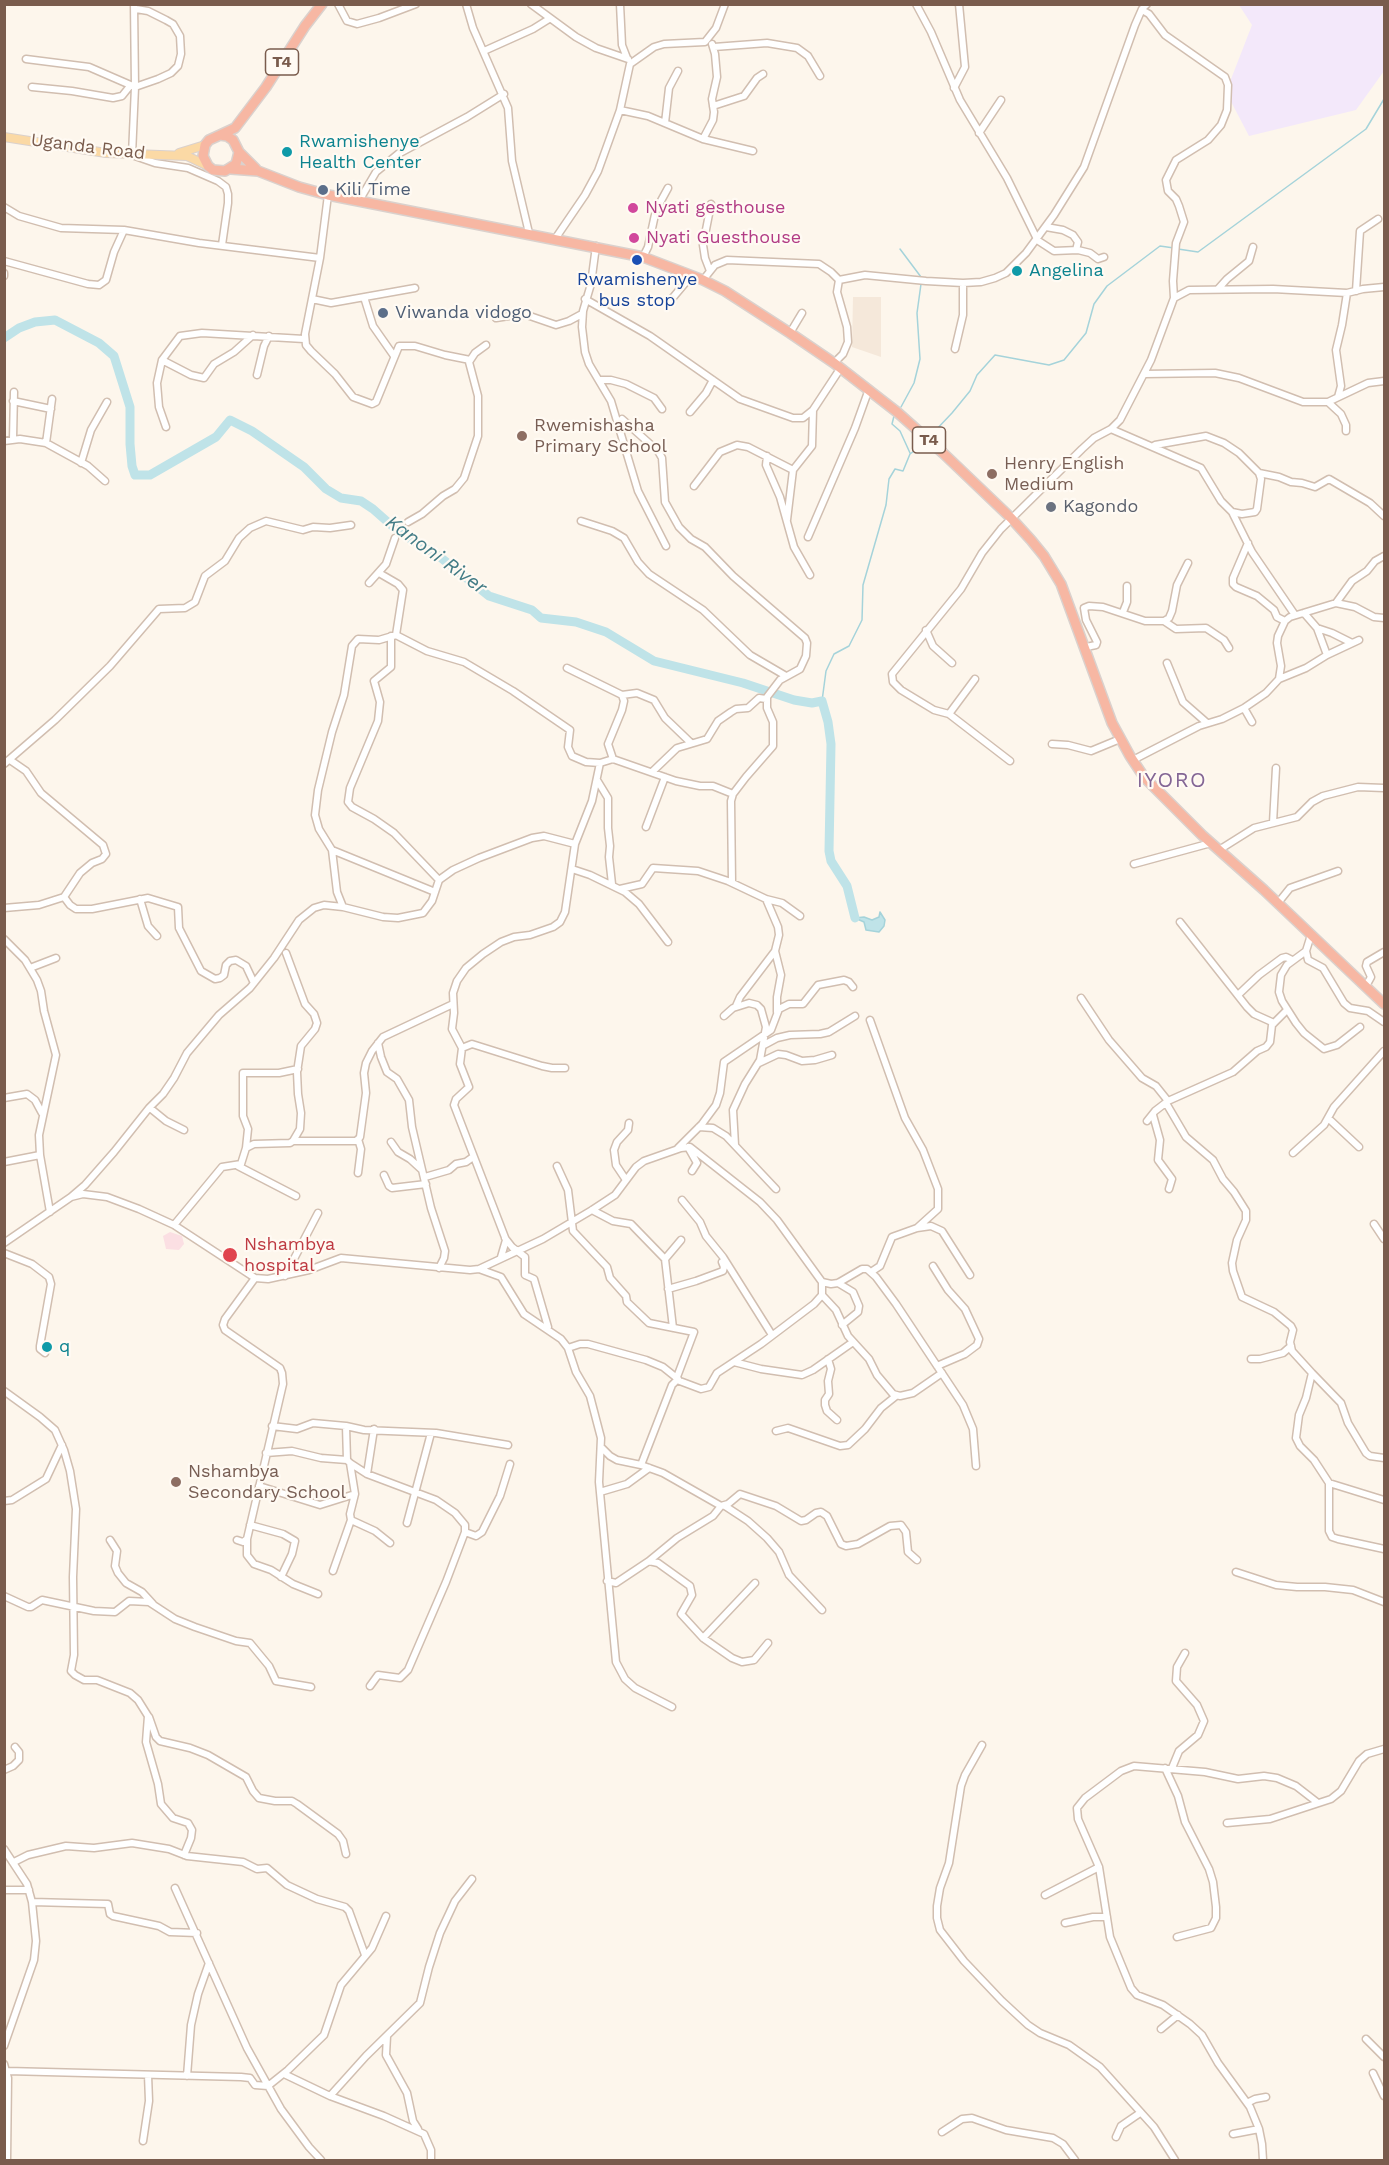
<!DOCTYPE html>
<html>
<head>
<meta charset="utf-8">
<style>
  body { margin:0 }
  #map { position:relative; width:1389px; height:2165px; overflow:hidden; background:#fdf6ec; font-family:"Work Sans",sans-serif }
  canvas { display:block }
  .frame { position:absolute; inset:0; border:6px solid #7a5c4d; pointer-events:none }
</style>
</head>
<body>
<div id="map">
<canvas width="1389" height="2165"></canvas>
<div class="frame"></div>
</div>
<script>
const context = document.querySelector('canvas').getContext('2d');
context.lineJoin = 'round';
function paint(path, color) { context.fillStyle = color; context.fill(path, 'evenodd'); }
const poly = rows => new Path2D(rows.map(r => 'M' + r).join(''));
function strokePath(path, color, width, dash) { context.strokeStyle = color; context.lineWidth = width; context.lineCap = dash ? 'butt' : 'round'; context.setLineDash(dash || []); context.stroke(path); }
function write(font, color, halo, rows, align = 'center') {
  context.font = font + ' "Work Sans",sans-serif'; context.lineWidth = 4.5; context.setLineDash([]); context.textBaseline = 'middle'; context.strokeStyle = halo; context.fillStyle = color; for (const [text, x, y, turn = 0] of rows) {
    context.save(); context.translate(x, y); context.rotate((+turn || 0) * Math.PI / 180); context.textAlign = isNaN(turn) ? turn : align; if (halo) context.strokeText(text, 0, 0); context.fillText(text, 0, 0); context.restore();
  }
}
paint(poly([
  [853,297,881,297,881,357,852,347]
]), '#f5e8da');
paint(poly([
  [1239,5,1384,5,1384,71,1356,110,1249,136,1226,92,1252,25]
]), '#f3e8fa');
paint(poly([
  [170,1232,182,1236,184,1244,179,1250,166,1249,163,1236]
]), '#fbdfe3');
const water = poly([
  [880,912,885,920,884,926,879,932,866,930,864,922,855,918,864,917,872,920,879,917,880,912]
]);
paint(water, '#bfe3e8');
strokePath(water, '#a5d3da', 1.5);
strokePath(poly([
  [900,249,921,277],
  [1178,249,1198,252,1366,129,1384,99],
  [901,407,914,383,920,359,917,313,921,284],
  [894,416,892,424,900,431,910,453],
  [933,433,952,413,970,391,977,375,995,355,1049,365,1064,360,1086,333,1094,304,1107,286,1160,246,1174,248],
  [822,701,826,671,834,654,849,646,862,620,863,585,886,505,889,479,895,469,903,471,910,454,925,443]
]), '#a5d3da', 1.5);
strokePath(poly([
  [4,338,19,328,35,322,55,320,99,343,114,356,130,407,130,444,132,466,135,475,150,475,216,437,230,420,252,431,304,467,326,489,341,498,361,501,373,509,399,532,440,557,489,596,532,610,541,618,576,622,606,632,654,661,743,683,794,700,812,703,822,701,828,722,831,744,829,851,831,861,847,886,855,918]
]), '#bfe3e8', 9);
const minor = poly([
  [134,4,135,87,132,155,155,163,188,168,218,181,226,187,228,194,228,203,222,245],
  [338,4,347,21,357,24,379,18,416,4],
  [466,4,473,28,508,108,512,161,529,233],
  [531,4,576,37,596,48,628,59],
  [620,4,622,45,627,58],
  [916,4,931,32,960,100,1007,178,1037,239],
  [1142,10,1149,14,1165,35,1225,77,1228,85,1227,110,1221,125,1208,140,1176,160,1166,180,1168,191,1176,199,1179,206,1184,222,1176,243,1173,281,1174,298],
  [714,47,767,43,797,48,808,56,820,76],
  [484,51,533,29,549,19],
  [26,59,89,67,135,87,158,79,171,73,178,66,181,54,180,36,173,24,166,20,148,11,136,9],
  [32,87,72,91,113,98,122,96,130,86],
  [954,88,965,67,959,4],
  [713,106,744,96,757,78,763,74],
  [620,110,648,116,703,139,753,151],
  [665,123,669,88,678,71],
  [979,133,1001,100],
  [703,139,713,120,714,112,712,99,717,77,715,54,712,44],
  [328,195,320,258,305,334,306,345,311,351,335,374,353,397,372,404,376,402,399,346,415,346,445,355,470,360],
  [359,201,376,172,398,154,467,117,504,94],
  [4,207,19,216,61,228,124,230,199,243,320,258],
  [1046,227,1063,230,1073,235,1078,242,1076,250],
  [555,239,585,195,598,171,620,110,630,64,654,47,664,44,705,42,716,28,725,4],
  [1037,240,1054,251,1078,250,1090,253,1098,259,1104,257],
  [596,246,591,284,583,311,582,327,585,352,589,364,611,401,638,491,666,546],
  [643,257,648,247,656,210,668,188],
  [4,261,88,284,99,285,106,280,114,252,124,230],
  [710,271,705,258,703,245,711,204],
  [4,273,4,276],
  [703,280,715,265,727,260,819,264,831,272,839,280],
  [1218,289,1227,279,1249,261,1253,247],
  [1356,291,1360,231,1378,219],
  [364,297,373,326,394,356],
  [312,299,331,303,415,288],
  [585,299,650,336,740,399,793,418,803,418,813,410],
  [670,301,691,276],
  [496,318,515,315,527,315,556,325,569,321,582,314],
  [790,333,802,313],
  [955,349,963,315,963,283],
  [162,360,191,375,204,378,214,364,234,352,253,335],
  [834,363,843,354,848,342,847,327,837,292,839,280,865,275,926,281,963,283,981,282,995,278,1006,273,1026,253,1054,215,1084,167,1135,25,1142,9,1147,4],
  [1144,374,1215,373,1239,378,1303,402,1328,402,1341,414,1346,425,1346,431],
  [257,375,264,346,269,336],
  [600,380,611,380,626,384,654,398,662,409],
  [1338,397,1341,386,1336,350,1342,325,1347,293],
  [13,401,51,409],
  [1328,402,1368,383,1384,381],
  [690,412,706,393,713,380],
  [622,419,658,451,662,458,665,502,679,527,691,539,705,547,733,576,805,638,807,643,806,656,800,669,780,680,767,697,767,708,773,722,773,746,746,777,733,794,731,801,732,882],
  [166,427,159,407,157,383,162,360,180,336,202,333,304,339],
  [1111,429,1201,468,1221,501,1232,512,1252,552,1295,615],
  [13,439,14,392],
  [4,441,20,439,46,443,88,466,105,481],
  [46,443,52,399],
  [1155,445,1206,436,1224,443,1239,453,1259,473,1261,479,1257,509,1255,512,1242,514,1232,512],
  [767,456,766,465,780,497,794,547,810,575],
  [81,463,91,430,107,402],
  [1259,473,1279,477,1291,482,1302,483,1315,487,1329,479,1370,503,1384,516],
  [694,486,720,452,737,445,748,447,793,470],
  [787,520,793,470,812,446,813,410,840,369],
  [581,521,612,531,624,538,638,562,649,574,703,610,750,655,786,676],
  [408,522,422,514,443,496,455,489,464,478,478,436,478,396,469,362,475,353,486,345],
  [808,537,855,428,869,389],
  [1248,543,1233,578,1233,584,1236,587,1257,596,1274,610,1277,617,1285,621],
  [379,573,398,584,403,590,396,635],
  [369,583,386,564,395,538],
  [1336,603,1352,581,1367,571,1375,561,1384,556],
  [1123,612,1127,602,1127,586],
  [1304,613,1317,628,1327,655],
  [1164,621,1176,629,1206,628,1224,640,1229,648],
  [1317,628,1332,633,1352,643],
  [926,630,933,646,952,663],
  [391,636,391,667,374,681,380,702,378,721,350,788,348,802,352,807,374,819,394,833,439,880],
  [1086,647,1096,645,1097,642,1086,620,1084,608,1089,606,1103,607,1145,621,1164,621,1169,618,1172,611,1177,585,1188,563],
  [1167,663,1183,702,1207,723],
  [567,668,622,695,624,701,622,710,608,744,613,759],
  [1279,679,1281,666,1277,643,1278,636,1285,621,1290,617,1336,603,1355,607,1374,617,1384,618],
  [622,695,637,693,654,700,665,718,691,743],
  [1244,708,1252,722],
  [949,714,975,679],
  [1052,744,1068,745,1091,751,1120,739],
  [1133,760,1199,726,1222,719,1244,708,1266,693,1279,679,1306,668,1327,655,1359,640],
  [1010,761,949,714,934,710,901,690,893,682,892,674,961,589,982,553,1001,529,1082,449,1094,438,1111,429,1120,420,1151,360,1174,298,1189,290,1273,289,1347,293,1363,289,1384,287],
  [600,763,613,759,676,781,700,786,713,786,733,794],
  [4,764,55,720,110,666,159,609,185,608,195,602,205,576,225,561,239,538,250,528,266,521,303,530,313,527,330,528,351,525],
  [652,772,677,748,707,739,718,721,731,712,736,709,748,708,759,698,766,699],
  [597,780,608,798,608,828,610,846,609,857,612,884],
  [1273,823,1276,768],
  [646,827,665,777],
  [332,850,435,892],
  [1219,850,1254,828,1297,817,1312,802,1323,796,1358,787,1384,788],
  [1134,864,1211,843],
  [572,869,590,875,625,892,639,904,668,942],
  [620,889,642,884,653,868,698,871,728,881,766,899,782,903,800,916],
  [64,897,70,905,76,909,92,909,148,898,178,907,179,928,201,971,215,979,220,978,224,975,226,965,230,961,236,960,246,966,254,983],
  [140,899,148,926,157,936],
  [766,899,778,927,779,935,775,951,781,975,777,997,777,1012],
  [1278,903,1290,888,1338,871],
  [343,907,383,917,398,918,423,913,432,901,439,880,453,870,479,858,532,838,544,836,575,844],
  [4,908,39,905,64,897,80,873,92,863,102,859,106,854,103,845,41,793,26,771,10,760],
  [1180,922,1247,1007,1254,1014,1274,1023],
  [1311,935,1306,951,1308,960,1323,968,1344,1003,1350,1008,1368,1011,1384,1022],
  [4,939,25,960,37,980,41,991,44,1011,56,1055,39,1135,40,1155,50,1212],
  [1306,951,1287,965,1281,975,1279,992,1282,1001,1296,1023,1304,1033,1324,1049,1337,1045,1360,1027],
  [30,968,56,958],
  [1366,986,1371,977,1366,966,1367,962,1384,952],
  [1238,995,1259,975,1282,958,1286,957,1292,960],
  [1081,998,1109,1040,1142,1078,1156,1086,1168,1101],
  [736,1006,740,997,775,951],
  [724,1016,733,1008,749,1003,757,1005,761,1009,766,1027,760,1060,745,1084,733,1110,735,1145],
  [870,1020,905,1118,923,1150,938,1189,938,1209,917,1228],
  [378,1043,381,1057,387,1072,397,1079,409,1100,412,1127,431,1208,445,1251,444,1258,439,1268],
  [764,1045,777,1038,790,1035,820,1034,829,1032,855,1016],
  [462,1048,472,1044,542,1066,552,1068,565,1068],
  [759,1063,778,1054,786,1055,802,1061,815,1060,832,1055],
  [4,1098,27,1094,35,1100,42,1113],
  [1166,1103,1186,1137,1213,1160,1223,1179,1234,1192,1246,1211,1246,1220,1237,1240,1232,1263,1233,1271,1242,1297,1274,1312,1291,1326,1293,1330,1290,1342,1292,1351,1312,1373,1306,1398,1299,1415,1296,1438,1300,1446,1314,1460,1329,1483,1329,1531,1332,1537,1338,1539,1384,1549],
  [150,1108,166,1121,184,1130],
  [1153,1115,1160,1140,1158,1160,1172,1179,1169,1189],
  [1328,1118,1359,1147],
  [1147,1121,1155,1111,1168,1101,1233,1072,1257,1051,1266,1047,1270,1042,1272,1025,1287,1010],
  [699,1127,713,1128,726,1136,776,1189],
  [293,1141,357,1141,360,1137,366,1093,364,1073,366,1063,372,1051,383,1037,453,1004],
  [391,1142,398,1152,410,1159,422,1170],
  [688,1147,697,1163,692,1171],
  [246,1148,248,1129,243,1116,243,1073,279,1073,298,1069],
  [678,1148,702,1124,716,1105,720,1093,724,1062,771,1030,779,1009,789,1004,803,1004,818,985,844,980,849,982,853,987],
  [1293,1153,1324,1125,1334,1107,1384,1051],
  [4,1162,40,1155],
  [238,1166,296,1196],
  [557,1166,568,1190,573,1231,607,1267,610,1278,626,1296,627,1302,649,1323,694,1332,677,1377],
  [358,1173,361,1149,358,1139],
  [384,1175,389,1186,392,1188,426,1184],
  [425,1177,449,1170,456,1164,466,1162,473,1157],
  [626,1180,616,1165,614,1150,617,1142,628,1130,629,1123],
  [71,1197,85,1185,114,1152,149,1108,163,1094,174,1078,187,1053,219,1015,250,988,274,958,299,920,314,908,324,905,343,907,337,892,332,850,319,829,315,815,318,790,332,732,344,695,352,646,358,639,379,640,396,635,427,651,464,662,513,691,570,730,568,747,572,756,586,762,600,763,592,801,575,844,565,912,560,922,553,927,530,935,514,937,501,942,483,954,466,968,457,981,453,993,454,1013,452,1029,462,1048,460,1064,469,1087,456,1099,454,1105,506,1240,501,1257],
  [682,1200,700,1222,706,1236,723,1257,772,1335],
  [592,1210,613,1221,631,1224,665,1259],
  [1374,1224,1384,1239],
  [174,1225,222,1167,241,1164,246,1148,254,1144,290,1143,293,1141,300,1129,301,1113,298,1094,297,1072,301,1046,315,1029,317,1023,314,1014,305,1004,286,953],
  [505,1238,512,1247,525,1257,525,1275,534,1279,548,1327],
  [4,1243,71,1197,83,1194,107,1197,139,1209,174,1225,255,1278,268,1279,309,1270,341,1258,470,1270,479,1269,543,1239,592,1210,615,1195,636,1167,644,1161,681,1148,690,1147,760,1202,777,1220,822,1282,831,1284,838,1283,862,1269,867,1269,876,1277,896,1304,963,1405,973,1429,976,1466],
  [4,1253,32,1264,49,1277,51,1284,40,1346,40,1349,45,1353],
  [933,1266,948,1290,965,1309,979,1339,977,1345,965,1354,937,1366],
  [479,1269,501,1277,524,1314,561,1339,568,1348,576,1372,590,1396,601,1438,599,1482,616,1662,625,1679,635,1688,672,1707],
  [871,1272,880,1266,892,1237,917,1228,931,1226,942,1231,970,1275],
  [285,1276,318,1213],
  [838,1283,853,1292,859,1306,858,1312,842,1325],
  [668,1289,696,1281,723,1271,724,1267,722,1262],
  [822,1295,836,1310,848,1336,869,1359,877,1375,893,1394,900,1396,913,1393,942,1373],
  [673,1328,665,1259,681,1240],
  [568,1348,580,1344,588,1344,646,1360,663,1367,678,1379],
  [828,1359,831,1369,828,1381,829,1394,825,1400,825,1405,827,1411,837,1420],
  [1251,1359,1260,1359,1283,1353,1291,1346],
  [734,1362,761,1369,802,1375,813,1370,853,1342],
  [1312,1373,1341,1403,1348,1423,1366,1453,1370,1456,1384,1458],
  [4,1391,40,1417,55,1430,64,1450,70,1471,76,1509,73,1577,74,1655,71,1671,75,1675,84,1680,97,1680,130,1693,138,1700,148,1716,146,1742,158,1784,161,1804,173,1818,188,1823,192,1830,191,1838,184,1855],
  [272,1426,297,1429,313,1423,346,1426,347,1460,350,1463,367,1474,436,1500,455,1513,465,1525,465,1532,446,1582,408,1670,400,1678,378,1675,370,1686],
  [346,1426,364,1430,436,1433,508,1445],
  [776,1431,788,1428,840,1446,848,1445,865,1429,881,1408,896,1396],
  [602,1448,610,1456,617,1460,641,1465,663,1473,721,1506,728,1504,740,1494,776,1506,801,1521,806,1520,816,1513,821,1512,827,1516,841,1544,846,1546,858,1544,890,1526,901,1525,906,1532,908,1552,917,1560],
  [266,1453,292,1451,321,1458,347,1460],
  [350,1463,355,1494,350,1514,351,1520,375,1531,390,1543],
  [641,1465,672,1385,677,1380,701,1389,709,1387,717,1373,761,1344,814,1304,822,1295,822,1282],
  [367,1474,374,1429],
  [1329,1483,1384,1500],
  [259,1486,320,1505,355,1494],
  [600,1492,627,1484,649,1468],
  [4,1501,12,1500,46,1479,62,1445],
  [725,1506,748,1521,767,1538,779,1552,789,1575,822,1610],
  [407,1523,431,1433],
  [250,1525,283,1534,295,1541,292,1554,281,1577],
  [465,1532,476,1536,482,1532,500,1496,510,1464],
  [247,1539,247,1555,254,1564,271,1570,293,1584,318,1594],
  [110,1540,117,1551,115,1566,118,1573,126,1583,142,1592,153,1604],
  [237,1540,243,1542,247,1539,283,1384,282,1373,280,1368,225,1330,223,1325,225,1319,255,1278],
  [649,1561,677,1538,713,1516,721,1506],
  [333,1571,351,1520],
  [1236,1572,1276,1585,1297,1587,1325,1587,1353,1590,1384,1602],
  [607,1581,616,1583,649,1561,658,1563,690,1586,692,1595,681,1614,703,1638,732,1658,742,1662,754,1660,768,1643],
  [4,1596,28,1607,31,1607,42,1600,94,1611,115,1612,129,1601,149,1602,175,1619,195,1627,236,1641,250,1643,269,1666,276,1681,311,1687],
  [703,1638,755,1583],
  [149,1717,156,1737,160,1741,190,1748,208,1755,246,1777,253,1791,259,1798,275,1801,292,1801,297,1804,338,1834,343,1841,346,1854],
  [982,1745,965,1775,961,1786,949,1863,940,1888,937,1906,937,1918,940,1930,964,1961,1002,2001,1028,2025,1040,2033,1069,2045,1100,2067,1154,2127,1175,2160],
  [1165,1768,1178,1796,1185,1822,1209,1869,1213,1882,1216,1907,1216,1918,1211,1928,1177,1937],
  [1172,1768,1179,1751,1198,1735,1204,1721,1197,1705,1176,1681,1177,1667,1185,1653],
  [4,1770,13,1766,19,1760,19,1752,15,1747],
  [1227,1823,1270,1819,1331,1799,1341,1791,1359,1761,1367,1754,1384,1749],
  [4,1849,27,1884,32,1902,36,1941,34,1960,4,2046],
  [14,1862,28,1855,66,1846,94,1848,132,1843,169,1849,187,1856,243,1862,257,1869,267,1868,287,1885,317,1899,345,1907,349,1911,365,1955],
  [175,1888,247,2048,281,2109,309,2147,321,2160],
  [4,1890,29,1890],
  [1045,1895,1099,1867],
  [32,1902,108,1904,110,1914,113,1916,159,1926,170,1932,197,1933],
  [1065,1923,1093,1917,1107,1917],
  [1161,2029,1178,2015],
  [387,2036,386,2055,407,2093,413,2121,418,2129],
  [1366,2039,1384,2057],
  [4,2064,8,2078,7,2160],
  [7,2071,241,2077,250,2078,255,2085,268,2086,288,2070,324,2035,341,1985,372,1948,386,1916],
  [1373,2073,1384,2096],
  [284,2074,330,2096,384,2116,424,2134,431,2150,431,2160],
  [187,2076,191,2025,198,1994,209,1963],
  [330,2096,366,2056,420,2003,429,1967,440,1933,455,1901,472,1879],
  [1247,2103,1255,2099,1266,2097],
  [942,2132,962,2119,972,2118,1006,2130,1053,2138,1063,2144,1075,2160],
  [1233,2134,1259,2129],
  [1116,2137,1121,2126,1140,2113],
  [143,2141,149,2101,148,2075],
  [1263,2160,1262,2144,1259,2129,1250,2107,1218,2063,1202,2035,1190,2024,1163,2005,1137,1995,1131,1988,1110,1937,1099,1867,1078,1819,1077,1808,1085,1798,1121,1771,1134,1766,1205,1772,1238,1779,1264,1776,1277,1778,1296,1786,1318,1803]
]);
const major = poly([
  [4,137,106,153,187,156,208,166],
  [179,153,205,145]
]);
const highway = poly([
  [220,135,235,128,266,87,305,26,322,4],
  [239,152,236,164,225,171,213,170,208,166,203,156,205,145,209,140,220,135,227,136,233,140,239,152,256,169],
  [231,169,258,171,299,187,328,195,643,257,703,280,725,291,790,333,834,363,897,412,943,453,1011,518,1031,540,1044,556,1061,584,1112,723,1130,756,1144,777,1202,835,1264,890,1384,1004]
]);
strokePath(minor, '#d1beb0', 9);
strokePath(major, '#dad1cd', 10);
strokePath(highway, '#dad1cd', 12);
strokePath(minor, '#fff', 6);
strokePath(major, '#fbd9a5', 8);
strokePath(highway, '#f7b7a3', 9);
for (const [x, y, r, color] of [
  [287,152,6,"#0f9aa8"],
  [323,190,6,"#5c6f8a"],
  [633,208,6,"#d1479c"],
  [634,238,6,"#d1479c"],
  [637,260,6,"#1a4fb4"],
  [1017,271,6,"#0f9aa8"],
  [383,313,6,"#5c6f8a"],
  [522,436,6,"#8d6e63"],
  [992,474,6,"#8d6e63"],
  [1051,507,6,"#6b7280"],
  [230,1255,8,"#e0444e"],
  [47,1347,6,"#0f9aa8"],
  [176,1482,6,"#8d6e63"]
]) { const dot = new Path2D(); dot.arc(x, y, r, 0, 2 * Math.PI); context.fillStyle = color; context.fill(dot); strokePath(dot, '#fffaf3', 2); }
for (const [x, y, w] of [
  [282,62,33],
  [929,440,33]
]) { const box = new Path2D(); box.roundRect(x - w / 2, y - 13, w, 26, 4.5); context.fillStyle = '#fffaf3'; context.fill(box); strokePath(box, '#7a5c4d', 1.5); }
write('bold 16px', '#7a5c4d', null, [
  ["T4",282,62],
  ["T4",929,440]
]);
write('18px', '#0d838f', '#fffaf3', [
  ["Rwamishenye",299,142],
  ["Health Center",299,163],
  ["Angelina",1029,271],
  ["q",59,1347]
], 'left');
write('18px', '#7a5c4d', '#fffaf3', [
  ["Uganda Road",88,147,7]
]);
write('18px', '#4e5e75', '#fffaf3', [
  ["Kili Time",335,190],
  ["Viwanda vidogo",395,313]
], 'left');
write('18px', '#b23c85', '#fffaf3', [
  ["Nyati gesthouse",645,208],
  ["Nyati Guesthouse",646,238]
], 'left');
write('18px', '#164399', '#fffaf3', [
  ["Rwamishenye",637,280],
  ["bus stop",637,301]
]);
write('18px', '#785e54', '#fffaf3', [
  ["Rwemishasha",534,426],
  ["Primary School",534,447],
  ["Henry English",1004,464],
  ["Medium",1004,485],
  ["Nshambya",188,1472],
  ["Secondary School",188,1493]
], 'left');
write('18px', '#5b616d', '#fffaf3', [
  ["Kagondo",1063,507]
], 'left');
write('18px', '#be3a42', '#fffaf3', [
  ["Nshambya",244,1245],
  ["hospital",244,1266]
], 'left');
write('italic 20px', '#437c86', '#fffaf3', [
  ["Kanoni River",436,555,36]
]);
context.letterSpacing = '1.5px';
write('21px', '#846695', '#fffaf3', [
  ["IYORO",1172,781]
]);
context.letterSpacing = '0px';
</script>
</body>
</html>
